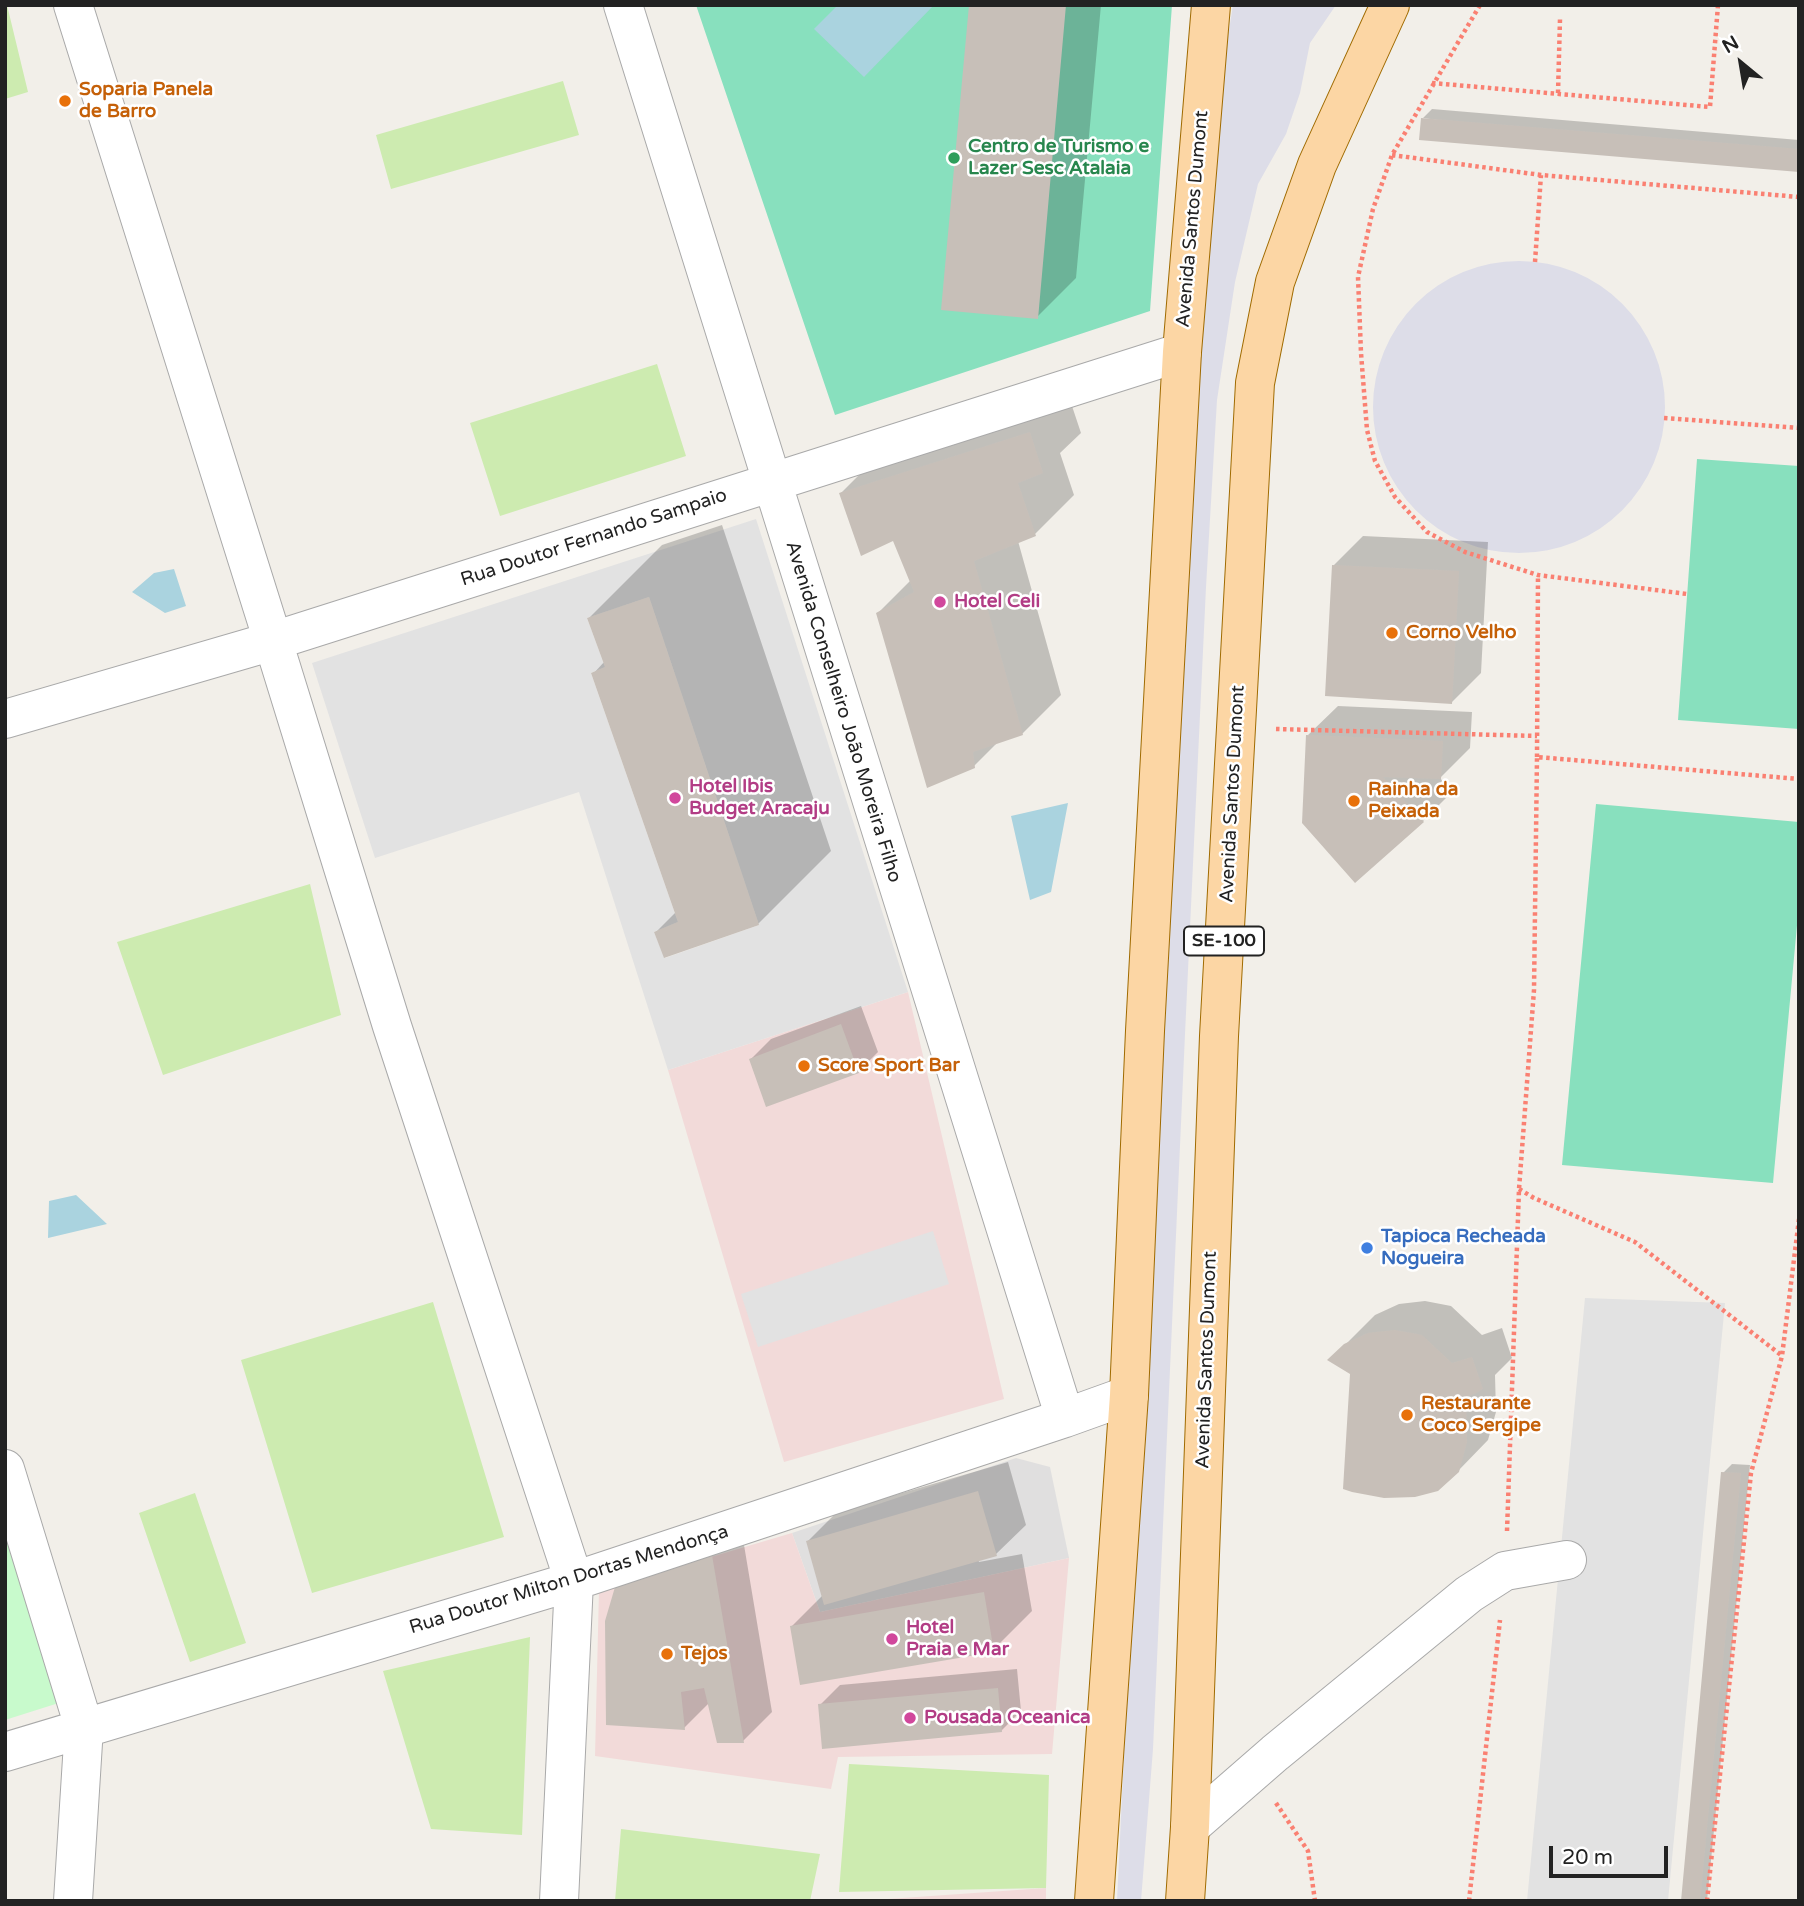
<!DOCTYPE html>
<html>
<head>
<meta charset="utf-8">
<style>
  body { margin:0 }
  #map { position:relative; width:1804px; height:1906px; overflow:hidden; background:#f2efe9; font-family:"Varela Round",sans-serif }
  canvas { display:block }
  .frame { position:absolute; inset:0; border:7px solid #222; pointer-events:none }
  .north { position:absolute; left:1706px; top:28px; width:70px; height:70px; -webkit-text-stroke:5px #fff; paint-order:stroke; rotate:330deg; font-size:19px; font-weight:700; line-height:28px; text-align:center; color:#222 }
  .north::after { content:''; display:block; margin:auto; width:24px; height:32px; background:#222; clip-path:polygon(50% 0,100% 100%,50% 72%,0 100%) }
  .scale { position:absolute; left:1549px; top:1846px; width:119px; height:32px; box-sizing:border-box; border:4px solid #222; border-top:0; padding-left:9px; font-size:21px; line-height:24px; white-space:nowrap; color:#222; -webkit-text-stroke:5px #fff; paint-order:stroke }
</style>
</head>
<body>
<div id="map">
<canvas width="1804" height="1906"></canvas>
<div class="frame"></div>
<div class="north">N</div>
<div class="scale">20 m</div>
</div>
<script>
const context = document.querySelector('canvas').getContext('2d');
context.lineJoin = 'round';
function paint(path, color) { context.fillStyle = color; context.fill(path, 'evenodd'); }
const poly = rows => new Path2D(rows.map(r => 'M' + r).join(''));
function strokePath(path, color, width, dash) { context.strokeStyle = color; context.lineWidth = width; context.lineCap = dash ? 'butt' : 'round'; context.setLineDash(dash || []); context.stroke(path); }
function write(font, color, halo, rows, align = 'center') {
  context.font = font + ' "Varela Round",sans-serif'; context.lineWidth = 5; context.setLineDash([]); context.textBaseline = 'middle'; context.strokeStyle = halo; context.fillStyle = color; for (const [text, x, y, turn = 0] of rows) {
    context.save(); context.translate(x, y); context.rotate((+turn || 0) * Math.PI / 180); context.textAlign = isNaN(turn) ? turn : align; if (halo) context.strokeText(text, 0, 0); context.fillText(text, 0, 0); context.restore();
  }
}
paint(poly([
  [1016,1458,1050,1467,1069,1558,820,1612,792,1533]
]), '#e0dfdf');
paint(poly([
  [908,992,1004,1399,784,1462,668,1070],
  [792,1533,820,1612,1069,1558,1052,1754,838,1757,831,1789,595,1756,599,1590],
  [1046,1888,1046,1901,859,1901]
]), '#f2dad9');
paint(poly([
  [5,5,7,5,28,92,5,99],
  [563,81,579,135,391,189,376,135],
  [657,364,686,456,500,516,470,423],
  [310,884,341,1015,163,1075,117,942],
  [433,1302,504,1537,312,1593,241,1360],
  [195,1493,246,1643,190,1662,139,1513],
  [530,1637,522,1835,431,1829,383,1671],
  [849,1764,1049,1775,1046,1888,839,1892],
  [621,1829,820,1854,810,1901,615,1901]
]), '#cdebb0');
paint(poly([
  [5,1523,65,1701,5,1720]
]), '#c8facc');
paint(poly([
  [696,5,1172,5,1150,311,835,415],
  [1697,459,1799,466,1799,729,1678,720],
  [1596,804,1799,822,1799,904,1773,1183,1562,1165]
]), '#88e0be');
paint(poly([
  [756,519,908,992,668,1070,579,792,375,858,312,663],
  [649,597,759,925,665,958,654,932,678,922,591,673,605,667,587,618],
  [933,1231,949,1284,758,1347,741,1294],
  [1585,1298,1725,1303,1668,1901,1527,1901]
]), '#e2e2e2');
paint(poly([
  [1233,5,1336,5,1310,43,1300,93,1286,134,1258,184,1235,282,1217,400,1206,587,1185,1034,1153,1749,1141,1901,1117,1901,1131,1606,1211,144],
  '1373 407a146 146 0 1 1 292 0a146 146 0 1 1-292 0Z'
]), '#dddde8');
paint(poly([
  [838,5,934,5,864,77,814,29],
  [174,569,186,606,165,613,132,592,154,573],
  [1068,803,1051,892,1030,900,1011,816],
  [76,1195,107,1224,48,1238,49,1201]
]), '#aad3df');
paint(poly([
  [970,5,1101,5,1076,278,1037,317],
  [1432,109,1799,140,1799,170,1423,118],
  [1068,394,1081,433,1060,453,1074,495,1035,534,1018,541,1061,695,1022,734,998,742,974,766,878,613,911,580,894,539,841,493,880,454],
  [722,525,831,851,758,924,656,932,676,912,593,674,605,661,589,618,662,545],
  [1363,536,1488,542,1481,673,1451,703,1333,566],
  [1338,706,1472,712,1470,748,1440,778,1452,792,1423,821,1308,735],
  [861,1006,878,1052,858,1072,751,1059,771,1039],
  [1425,1301,1451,1306,1482,1335,1502,1328,1512,1358,1495,1375,1496,1412,1488,1440,1458,1471,1352,1373,1330,1360,1375,1315,1399,1304],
  [1008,1462,1026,1525,996,1554,978,1559,979,1562,1022,1554,1032,1611,993,1650,792,1626,823,1595,808,1541,837,1512],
  [1732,1464,1750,1465,1707,1901,1682,1901,1723,1473],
  [741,1527,772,1712,743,1741,709,1703,684,1728,607,1621],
  [1017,1669,1021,1711,1001,1731,820,1705,840,1685]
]), '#0003');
paint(poly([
  [969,5,1066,5,1038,319,941,310],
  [1421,118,1799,149,1799,172,1419,140],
  [1030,432,1043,473,1018,483,1036,536,974,561,1023,735,973,752,975,768,927,788,876,613,914,592,893,541,861,556,839,493],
  [1332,565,1459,571,1452,704,1325,696],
  [649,597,759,925,664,958,654,932,678,922,591,673,605,667,587,618],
  [1306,735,1443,741,1441,779,1383,777,1424,822,1355,883,1302,823],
  [841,1024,859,1073,766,1107,749,1059],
  [1395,1330,1422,1335,1452,1363,1472,1357,1483,1389,1466,1398,1467,1442,1459,1472,1438,1491,1415,1497,1384,1498,1352,1492,1343,1489,1350,1374,1327,1360,1344,1344,1368,1333],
  [1721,1472,1741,1473,1700,1901,1681,1901],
  [978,1491,997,1556,824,1605,806,1541],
  [712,1555,744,1743,717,1743,704,1688,681,1692,685,1730,606,1725,605,1621,615,1587],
  [984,1592,994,1652,800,1685,790,1626],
  [998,1688,1002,1732,822,1749,818,1704]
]), '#c7bfb8');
const minor = poly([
  [73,5,273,641,392,1026,574,1581,559,1901],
  [623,5,1065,1418],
  [5,719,273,641,1182,352],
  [5,1469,84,1727,73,1901],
  [5,1752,574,1581,1065,1418,1129,1395],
  [1190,1827,1275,1753,1469,1594,1505,1571,1567,1560]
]);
const major = poly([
  [1094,1901,1129,1395,1145,1031,1182,352,1211,5],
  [1185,1901,1190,1827,1219,1036,1255,383,1275,282,1317,165,1390,5]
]);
strokePath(minor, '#a9a9a9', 40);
strokePath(major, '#a06b00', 40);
strokePath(poly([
  [1480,5,1392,155,1373,209,1358,277,1361,353,1367,430,1375,461,1395,497,1427,532,1465,552,1538,575,1687,594],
  [1432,83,1710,107,1718,5],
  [1558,93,1560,19],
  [1392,155,1541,175],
  [1535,262,1541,175,1799,197],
  [1664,418,1799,428],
  [1276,729,1537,736],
  [1537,757,1538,575],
  [1519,1189,1534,1198,1635,1242,1781,1355],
  [1507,1531,1519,1189,1534,990,1537,757,1799,779],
  [1276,1803,1308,1851,1315,1901],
  [1469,1901,1500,1620],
  [1707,1901,1751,1473,1782,1356,1799,1219]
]), '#fa8072', 4.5, [3.5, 3.5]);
strokePath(minor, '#fff', 38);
strokePath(major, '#fcd6a4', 38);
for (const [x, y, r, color] of [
  [65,101,7,"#e8710a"],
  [954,158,7,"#2e9e5b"],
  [940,602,7,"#d1479c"],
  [1392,633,7,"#e8710a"],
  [675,798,7,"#d1479c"],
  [1354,801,7,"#e8710a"],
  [804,1066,7,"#e8710a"],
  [1367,1248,7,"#3f7fe0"],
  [1407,1415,7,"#e8710a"],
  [892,1639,7,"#d1479c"],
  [667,1654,7,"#e8710a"],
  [910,1718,7,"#d1479c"]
]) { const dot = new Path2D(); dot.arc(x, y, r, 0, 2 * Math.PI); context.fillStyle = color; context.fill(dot); strokePath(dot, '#fff', 2.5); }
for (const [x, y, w] of [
  [1224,941,80]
]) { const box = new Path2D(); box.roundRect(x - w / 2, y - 14.5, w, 29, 5); context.fillStyle = '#fff'; context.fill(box); strokePath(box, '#222', 2); }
write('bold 18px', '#222', null, [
  ["SE-100",1224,941]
]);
write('bold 19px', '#c56008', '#fff', [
  ["Soparia Panela",79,90],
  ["de Barro",79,112],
  ["Corno Velho",1406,633],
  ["Rainha da",1368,790],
  ["Peixada",1368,812],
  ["Score Sport Bar",818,1066],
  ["Restaurante",1421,1404],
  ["Coco Sergipe",1421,1426],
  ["Tejos",681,1654]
], 'left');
write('bold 19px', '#27864d', '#fff', [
  ["Centro de Turismo e",968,147],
  ["Lazer Sesc Atalaia",968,169]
], 'left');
write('19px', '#222', '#fff', [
  ["Avenida Santos Dumont",1193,219,-85],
  ["Rua Doutor Fernando Sampaio",594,538,-18],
  ["Avenida Conselheiro João Moreira Filho",843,712,73],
  ["Avenida Santos Dumont",1233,794,-87],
  ["Avenida Santos Dumont",1207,1360,-88],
  ["Rua Doutor Milton Dortas Mendonça",569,1580,-17]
]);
write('bold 19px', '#b23c85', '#fff', [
  ["Hotel Celi",954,602],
  ["Hotel Ibis",689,787],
  ["Budget Aracaju",689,809],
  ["Hotel",906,1628],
  ["Praia e Mar",906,1650],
  ["Pousada Oceanica",924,1718]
], 'left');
write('bold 19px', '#366cbe', '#fff', [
  ["Tapioca Recheada",1381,1237],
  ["Nogueira",1381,1259]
], 'left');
</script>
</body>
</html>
